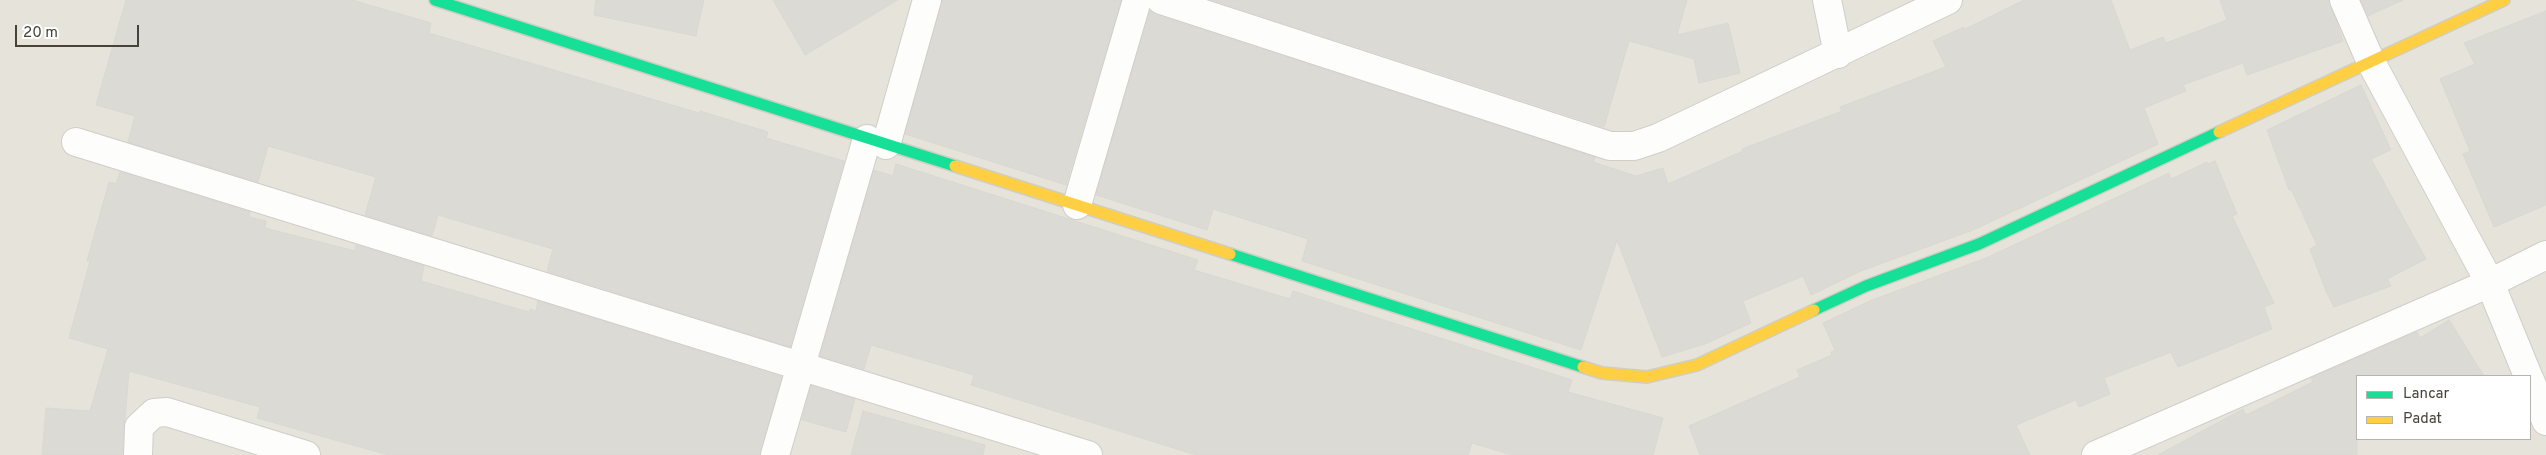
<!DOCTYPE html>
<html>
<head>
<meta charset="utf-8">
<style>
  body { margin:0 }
  #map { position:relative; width:2546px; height:455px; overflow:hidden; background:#f1f1ec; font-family:Overpass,sans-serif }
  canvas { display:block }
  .legend { position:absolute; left:2356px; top:375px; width:175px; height:65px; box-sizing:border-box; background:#fff; border:1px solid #b5b4af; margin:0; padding:6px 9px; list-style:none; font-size:15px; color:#474338 }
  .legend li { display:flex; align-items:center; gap:10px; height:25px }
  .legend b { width:25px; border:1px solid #b5b4af }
  .scale { position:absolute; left:15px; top:25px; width:124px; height:22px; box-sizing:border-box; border:2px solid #474338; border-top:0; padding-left:6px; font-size:15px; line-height:18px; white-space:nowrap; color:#474338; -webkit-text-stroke:4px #fff; paint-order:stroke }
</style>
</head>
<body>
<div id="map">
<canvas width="2546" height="455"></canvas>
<ul class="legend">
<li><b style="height:6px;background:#16e098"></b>Lancar</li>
<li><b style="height:6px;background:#ffcf43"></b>Padat</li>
</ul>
<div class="scale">20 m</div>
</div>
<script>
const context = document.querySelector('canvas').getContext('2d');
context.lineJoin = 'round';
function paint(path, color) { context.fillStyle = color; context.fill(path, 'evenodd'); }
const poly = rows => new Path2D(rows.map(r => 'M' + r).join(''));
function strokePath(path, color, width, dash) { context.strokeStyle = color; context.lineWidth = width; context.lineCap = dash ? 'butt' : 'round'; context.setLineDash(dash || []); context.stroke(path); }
paint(poly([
  [0,0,2546,0,2546,455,0,455],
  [2357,376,2530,376,2530,439,2357,439]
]), '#e5e3da');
const building = poly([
  [126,0,352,0,431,23,429,33,699,113,700,111,768,132,766,138,844,161,790,347,547,271,553,249,438,215,432,236,365,215,376,177,268,146,258,182,128,142,135,116,96,105,126,0],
  [596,0,704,0,696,36,594,15,596,0],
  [773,0,898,0,805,55,773,0],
  [942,0,1121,0,1066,185,905,134,942,0],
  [1212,0,1687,0,1677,35,1728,23,1740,73,1699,83,1694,59,1629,41,1604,127,1212,0],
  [2024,0,2111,0,2130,50,2163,37,2166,43,2227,20,2220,0,2329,0,2343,41,2247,75,2243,63,2183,85,2186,91,2144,108,2158,144,1973,230,1861,271,1811,295,1803,276,1743,301,1751,323,1705,344,1662,357,1617,240,1581,350,1302,261,1308,239,1213,209,1207,230,1096,195,1150,11,1156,15,1595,157,1593,162,1636,176,1663,168,1668,184,1743,151,1742,149,1842,111,1840,107,1946,67,1933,41,1964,27,1965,29,2024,0],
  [2361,0,2403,0,2368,16,2361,0],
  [2546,11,2546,205,2494,227,2463,154,2470,151,2440,79,2475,64,2464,43,2546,11],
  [2361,85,2391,150,2371,159,2426,259,2387,279,2391,286,2334,307,2326,291,2310,249,2317,245,2291,189,2289,190,2267,130,2361,85],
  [2215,161,2237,214,2232,216,2274,303,2264,307,2272,329,2178,367,2171,352,2104,378,2110,394,2079,407,2076,400,2016,425,2030,455,1700,455,1689,426,1800,377,1797,370,1832,355,1831,352,1835,350,1823,323,1872,300,1986,258,2169,173,2171,179,2207,162,2208,164,2215,161],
  [896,164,1198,260,1194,270,1290,299,1293,291,1572,380,1568,392,1663,418,1653,455,1512,455,1472,443,1468,455,1196,455,971,385,974,375,871,345,864,369,820,356,874,170,893,176,896,164],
  [120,172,250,212,249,217,266,221,265,228,355,251,356,245,424,266,421,281,529,312,530,309,536,311,538,301,782,377,760,455,388,455,257,418,260,407,129,371,122,455,42,455,46,408,90,411,108,349,69,338,90,261,87,261,109,182,116,184,120,172],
  [2449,320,2484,376,2357,376,2357,455,2158,455,2243,409,2246,415,2313,382,2311,378,2417,332,2420,338,2449,320],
  [811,386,855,399,846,432,802,420,811,386],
  [863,411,985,445,983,455,851,455,863,411]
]);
paint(building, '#dbdad4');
strokePath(building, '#dad8d2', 1);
const street = poly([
  [1161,0,1610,146,1634,146,1658,138,1948,0],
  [1827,0,1838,54],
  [2344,0,2371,62,2490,283,2528,376],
  [76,142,1088,455],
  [886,145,927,0],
  [1077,205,1137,0],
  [2530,380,2546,421],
  [138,455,139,427,154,413,167,412,306,455],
  [775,455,867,139],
  [2096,455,2490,283,2546,255]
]);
const fast = poly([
  [435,0,955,166],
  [1230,254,1583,367],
  [1814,310,1866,286,1979,244,2219,132]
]);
const slow = poly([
  [2219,132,2504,0],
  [955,166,1230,254],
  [1583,367,1602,373,1647,377,1697,365,1814,310]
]);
strokePath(street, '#cfcec9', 30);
strokePath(fast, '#d0cec3', 14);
strokePath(slow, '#d0cec3', 14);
strokePath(street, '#fdfdfc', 28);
strokePath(fast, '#16e098', 11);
strokePath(slow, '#ffcf43', 11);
</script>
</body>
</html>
